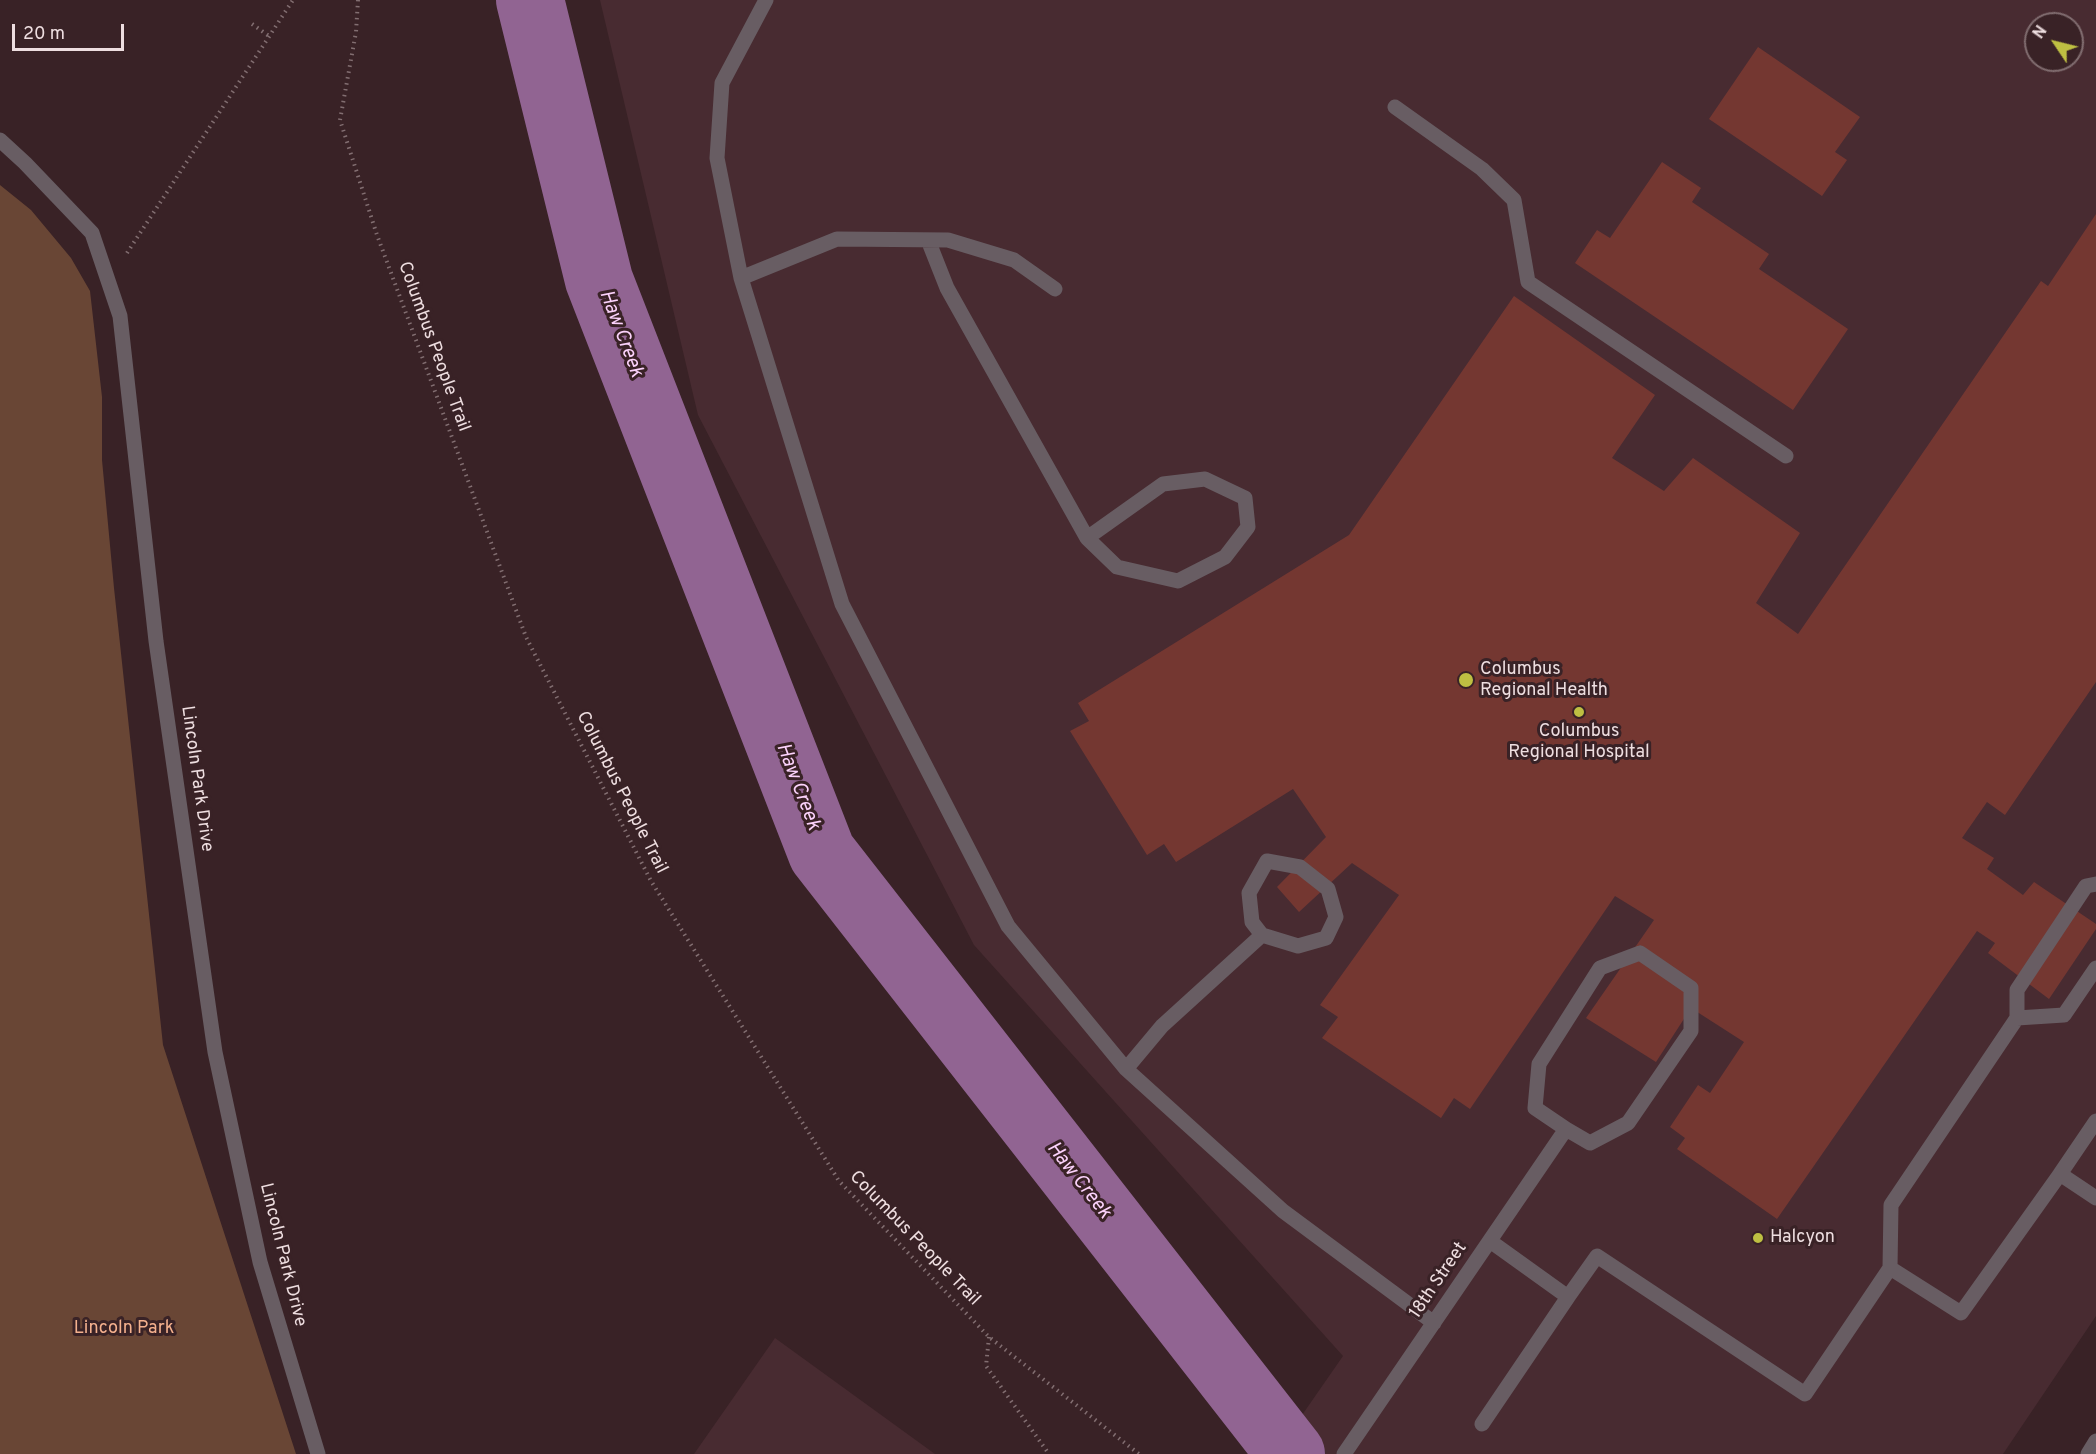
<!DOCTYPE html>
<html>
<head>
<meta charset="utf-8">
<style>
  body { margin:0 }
  #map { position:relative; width:2096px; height:1454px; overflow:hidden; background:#392226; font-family:Overpass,sans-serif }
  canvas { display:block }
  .north { position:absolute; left:2024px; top:12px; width:60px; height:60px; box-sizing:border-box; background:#392226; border:2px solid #816d70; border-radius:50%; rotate:305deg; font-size:16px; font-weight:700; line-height:24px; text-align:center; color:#eedee0 }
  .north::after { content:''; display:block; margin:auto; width:21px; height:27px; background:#bebf42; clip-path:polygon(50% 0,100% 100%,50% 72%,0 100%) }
  .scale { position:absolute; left:12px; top:24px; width:112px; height:27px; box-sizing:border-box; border:3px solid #eedee0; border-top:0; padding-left:8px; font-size:18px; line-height:21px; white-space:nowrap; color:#eedee0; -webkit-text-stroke:4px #392226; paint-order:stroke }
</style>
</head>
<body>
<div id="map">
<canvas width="2096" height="1454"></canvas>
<div class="north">N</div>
<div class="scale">20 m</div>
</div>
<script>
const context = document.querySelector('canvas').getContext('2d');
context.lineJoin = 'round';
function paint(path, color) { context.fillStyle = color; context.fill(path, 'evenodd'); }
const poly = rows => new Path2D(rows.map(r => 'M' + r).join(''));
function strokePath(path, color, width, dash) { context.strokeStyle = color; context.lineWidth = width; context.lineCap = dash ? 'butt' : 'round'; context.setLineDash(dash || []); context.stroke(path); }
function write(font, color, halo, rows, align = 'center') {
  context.font = font + ' Overpass,sans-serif'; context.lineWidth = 6; context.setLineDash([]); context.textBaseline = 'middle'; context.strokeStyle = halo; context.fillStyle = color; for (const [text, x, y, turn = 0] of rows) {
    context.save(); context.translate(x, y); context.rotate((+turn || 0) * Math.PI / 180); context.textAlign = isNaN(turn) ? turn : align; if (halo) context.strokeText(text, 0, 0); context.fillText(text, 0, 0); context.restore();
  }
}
paint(poly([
  [600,0,2096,0,2096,1316,2003,1454,1275,1454,1343,1356,974,945,698,415],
  [2036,24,2072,24,2072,60,2036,60],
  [775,1338,935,1454,694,1454]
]), '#482b31');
paint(poly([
  [0,185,31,210,71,258,90,291,102,397,102,460,114,588,163,1045,296,1454,0,1454]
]), '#694635');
strokePath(poly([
  [530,0,599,280,822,853,1291,1454]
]), '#916492', 68);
paint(poly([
  [1758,47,1860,117,1835,152,1847,160,1822,196,1709,119],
  [1662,162,1701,188,1692,202,1769,254,1759,269,1848,329,1793,410,1575,263,1597,230,1610,238],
  [2096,214,2096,682,2005,815,1987,802,1962,838,1994,858,1987,869,2023,895,2034,882,2096,924,2096,929,2049,999,1988,953,1995,943,1977,931,1777,1219,1677,1149,1685,1138,1670,1127,1698,1085,1710,1093,1744,1042,1691,1008,1656,1062,1586,1018,1654,920,1615,896,1470,1109,1454,1098,1441,1118,1322,1038,1338,1017,1320,1005,1399,895,1352,863,1299,912,1277,887,1326,837,1293,789,1176,862,1164,844,1147,855,1070,731,1089,721,1078,703,1349,535,1514,296,1655,395,1612,458,1664,491,1693,458,1800,533,1756,603,1798,634,2041,281,2048,286]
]), '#743731');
strokePath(poly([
  [358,0,356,32,340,120,377,235,526,637,651,881,839,1181,989,1337,1139,1454],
  [252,24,269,36],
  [127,253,293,0],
  [989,1337,986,1366,1049,1454]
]), '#826e71', 4, [1.5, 4.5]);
strokePath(poly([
  [766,0,722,83,717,158,741,278,842,604,1008,926,1126,1069,1283,1211,1434,1323],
  [1395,107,1482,169,1514,200,1528,282,1786,456],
  [0,140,25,163,92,233,120,316,156,641,215,1052,260,1262,318,1454],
  [928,240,947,288,1087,538,1163,484,1205,479,1245,498,1248,527,1225,557,1178,581,1117,567,1087,538],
  [741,278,837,239,948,240,1014,260,1055,289],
  [1640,953,1691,988,1691,1031,1628,1123,1590,1143,1566,1129,1535,1108,1539,1064,1600,968,1640,953],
  [2017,1018,2017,990,2086,886,2096,884],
  [1126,1069,1162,1026,1262,935,1298,946,1326,938,1336,917,1328,889,1300,867,1267,861,1249,893,1252,922,1262,935],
  [2096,1121,2060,1174,2096,1198],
  [1490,1241,1568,1297,1597,1256,1805,1394,1890,1268,1891,1205,2017,1018,2064,1015,2096,968],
  [1890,1268,1961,1313,2060,1174],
  [1482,1424,1568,1297],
  [1344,1454,1566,1129],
  [2088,1454,2096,1441]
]), '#685d63', 15);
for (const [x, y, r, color] of [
  [1466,680,8,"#bebf42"],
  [1579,712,6,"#bebf42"],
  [1758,1238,6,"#bebf42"]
]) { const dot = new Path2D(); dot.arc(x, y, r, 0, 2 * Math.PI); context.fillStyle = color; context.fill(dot); strokePath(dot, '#392226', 2); }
write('18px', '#eedee0', '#392226', [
  ["Columbus People Trail",433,347,70],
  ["Lincoln Park Drive",196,779,82],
  ["Columbus People Trail",621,793,63],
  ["Columbus People Trail",914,1239,46],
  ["Lincoln Park Drive",282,1255,76],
  ["18th Street",1439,1281,-56]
]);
write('18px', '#eedee0', '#392226', [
  ["Columbus",1480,670],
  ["Regional Health",1480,691],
  ["Columbus",1579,732,"center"],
  ["Regional Hospital",1579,753,"center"],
  ["Halcyon",1770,1238]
], 'left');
write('18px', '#f5b18e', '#392226', [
  ["Lincoln Park",124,1329]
]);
write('italic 20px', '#fbd2fb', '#392226', [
  ["Haw Creek",620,334,69],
  ["Haw Creek",797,787,69],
  ["Haw Creek",1078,1181,52]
]);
</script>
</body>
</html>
